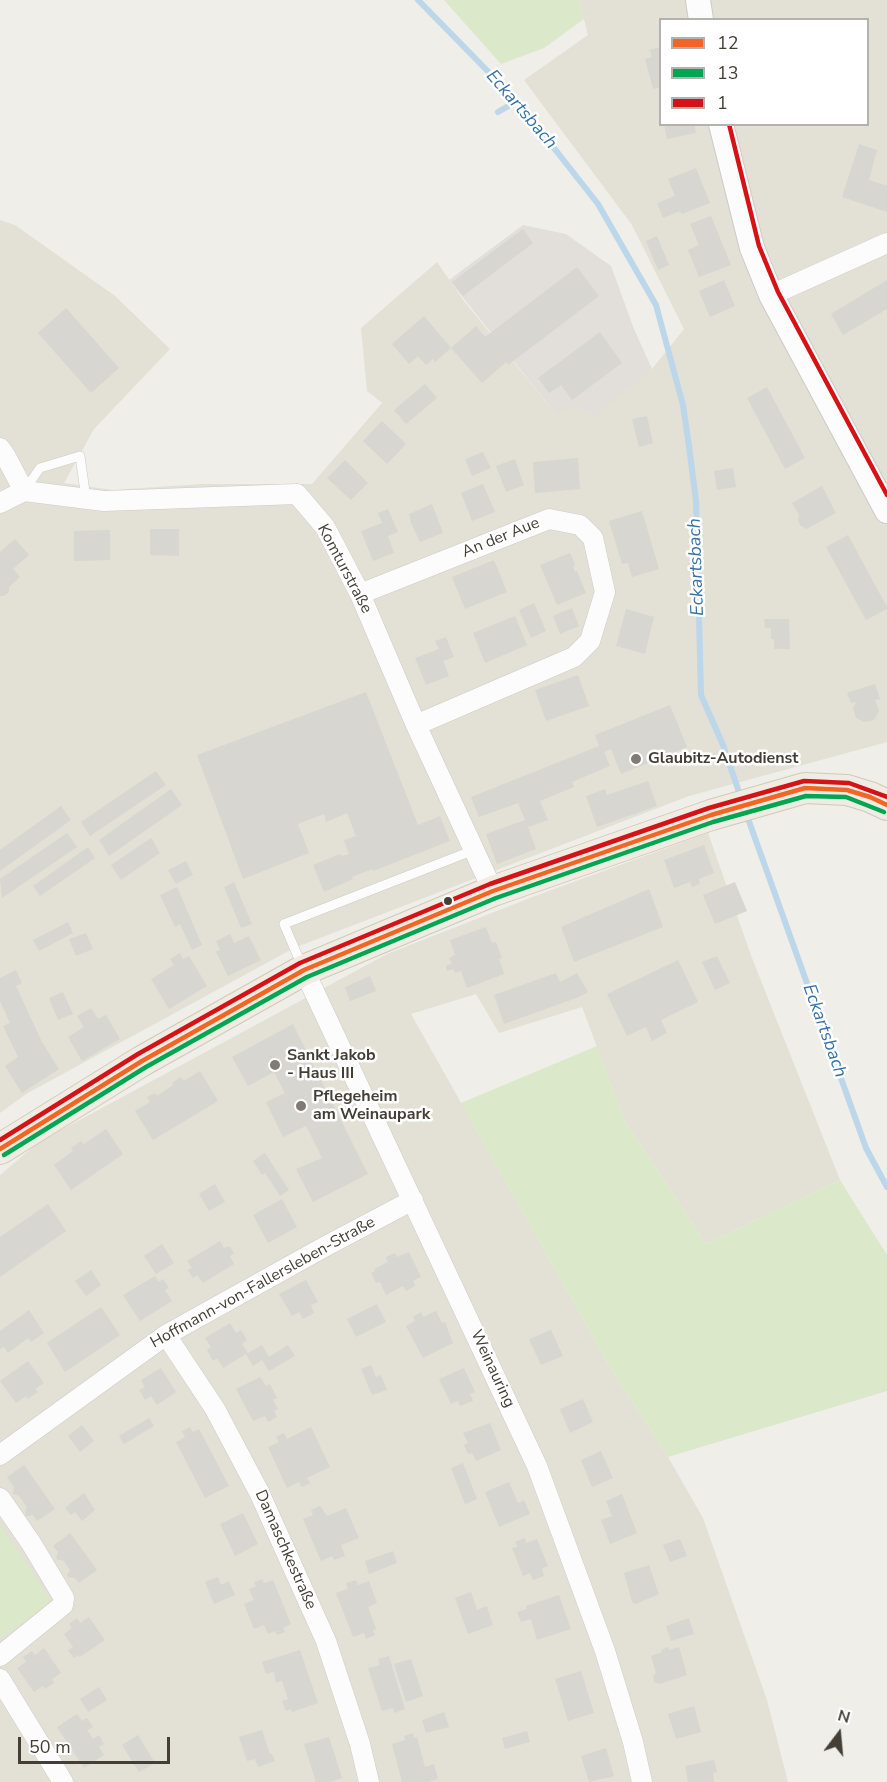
<!DOCTYPE html>
<html>
<head>
<meta charset="utf-8">
<style>
  body { margin:0 }
  #map { position:relative; width:887px; height:1782px; overflow:hidden; background:#efeee9; font-family:"Nunito Sans",sans-serif }
  canvas { display:block }
  .legend { position:absolute; left:659px; top:18px; width:210px; height:108px; box-sizing:border-box; background:#fff; border:2px solid #b4b2af; margin:0; padding:8px 10px; list-style:none; font-size:18px; color:#443f36 }
  .legend li { display:flex; align-items:center; gap:12px; height:30px }
  .legend b { width:30px; border:2px solid #b4b2af }
  .north { position:absolute; left:809px; top:1704px; width:60px; height:60px; -webkit-text-stroke:4px #fff; paint-order:stroke; rotate:16deg; font-size:16px; font-weight:700; line-height:24px; text-align:center; color:#443f36 }
  .north::after { content:''; display:block; margin:auto; width:21px; height:27px; background:#443f36; clip-path:polygon(50% 0,100% 100%,50% 72%,0 100%) }
  .scale { position:absolute; left:18px; top:1737px; width:152px; height:27px; box-sizing:border-box; border:3px solid #443f36; border-top:0; padding-left:8px; font-size:18px; line-height:21px; white-space:nowrap; color:#443f36; -webkit-text-stroke:4px #fff; paint-order:stroke }
</style>
</head>
<body>
<div id="map">
<canvas width="887" height="1782"></canvas>
<ul class="legend">
<li><b style="height:8px;background:#f26522"></b>12</li>
<li><b style="height:8px;background:#00a651"></b>13</li>
<li><b style="height:8px;background:#d51317"></b>1</li>
</ul>
<div class="north">N</div>
<div class="scale">50 m</div>
</div>
<script>
const context = document.querySelector('canvas').getContext('2d');
context.lineJoin = 'round';
function paint(path, color) { context.fillStyle = color; context.fill(path, 'evenodd'); }
const poly = rows => new Path2D(rows.map(r => 'M' + r).join(''));
function strokePath(path, color, width, dash) { context.strokeStyle = color; context.lineWidth = width; context.lineCap = dash ? 'butt' : 'round'; context.setLineDash(dash || []); context.stroke(path); }
function write(font, color, halo, rows, align = 'center') {
  context.font = font + ' "Nunito Sans",sans-serif'; context.lineWidth = 5; context.setLineDash([]); context.textBaseline = 'middle'; context.strokeStyle = halo; context.fillStyle = color; for (const [text, x, y, turn = 0] of rows) {
    context.save(); context.translate(x, y); context.rotate((+turn || 0) * Math.PI / 180); context.textAlign = isNaN(turn) ? turn : align; if (halo) context.strokeText(text, 0, 0); context.fillText(text, 0, 0); context.restore();
  }
}
paint(poly([
  [579,0,887,0,887,742,689,796,294,948,26,1094,0,1113,0,220,15,225,115,296,170,349,94,429,64,483,113,490,202,484,312,484,382,403,367,391,361,328,437,262,464,301,555,413,652,369,684,329,632,225,524,80,588,35],
  [660,20,868,20,868,124,660,124],
  [708,833,752,958,840,1180,706,1244,625,1121,582,1007,499,1033,476,994,411,1014,615,1376,668,1457,703,1518,767,1700,788,1782,0,1782,0,1175,39,1142,387,954,535,896]
]), '#e3e0d6');
paint(poly([
  [523,225,566,234,611,266,634,329,652,369,594,416,577,407,555,413,449,280]
]), '#e2dfda');
paint(poly([
  [444,0,579,0,584,19,544,48,501,64],
  [597,1046,625,1121,706,1244,840,1180,887,1255,887,1391,668,1457,615,1376,461,1103],
  [0,1525,52,1601,0,1639]
]), '#dbe8ca');
strokePath(poly([
  [418,0,517,101,598,204,656,305,683,405,689,446,696,501,701,695,723,745,741,798],
  [498,112,517,101],
  [746,813,866,1148,887,1187]
]), '#bcd6ea', 6);
paint(poly([
  [660,47,660,87,653,89,645,59,652,57,650,50],
  [664,124,694,124,696,133,667,139],
  [859,144,877,150,869,180,887,186,887,212,842,197],
  [696,168,710,203,682,214,680,211,663,218,657,203,675,196,668,179],
  [711,216,731,265,699,277,688,250,699,245,690,224],
  [523,229,533,243,463,296,452,282],
  [657,236,669,265,658,270,646,241],
  [577,267,599,296,508,365,506,362,482,383,451,348,476,326,485,337],
  [724,280,735,306,710,317,699,291],
  [887,280,887,309,843,335,831,314],
  [66,308,119,368,91,393,38,333],
  [424,316,451,348,435,362,433,359,426,365,418,356,409,364,392,344],
  [600,332,622,363,572,400,561,385,549,393,538,378],
  [425,384,437,398,406,424,394,410],
  [767,387,805,458,785,469,747,398],
  [647,416,653,443,639,447,632,419],
  [382,421,406,444,387,464,363,441],
  [483,452,491,468,472,476,465,459],
  [578,458,580,489,535,493,533,462],
  [515,459,524,485,506,492,496,466],
  [345,460,368,483,351,500,327,478],
  [733,468,736,487,717,490,714,471],
  [483,484,495,512,472,521,461,493],
  [822,486,836,513,806,529,800,525,798,520,799,515,792,503],
  [432,504,443,533,420,542,411,523,409,514],
  [388,509,398,532,388,536,394,553,373,561,361,531,382,523,378,513],
  [642,511,659,569,632,577,628,563,622,564,609,521],
  [150,529,179,529,179,556,150,555],
  [110,530,110,560,74,561,74,531],
  [848,535,887,607,887,609,866,620,826,547],
  [15,539,29,555,13,569,20,577,9,587,9,592,4,596,0,596,0,552],
  [570,553,575,564,573,567,575,572,577,571,586,593,557,605,540,565],
  [494,560,507,592,465,609,452,577],
  [534,603,546,631,531,638,519,610],
  [572,608,579,626,560,634,553,616],
  [626,609,654,617,645,654,616,646],
  [515,616,527,645,485,663,473,633],
  [764,619,789,619,790,649,774,649,774,639,771,639,771,628,765,628],
  [446,637,454,657,443,661,449,676,426,685,415,658,439,649,435,641],
  [578,675,589,706,546,721,535,690],
  [875,684,880,699,875,700,879,711,874,720,864,722,856,718,853,708,856,702,851,703,847,693],
  [366,692,418,825,440,816,450,841,373,871,372,869,352,877,353,879,324,892,313,865,340,854,342,856,349,854,344,840,356,836,347,813,326,822,324,814,298,824,309,853,243,879,197,755],
  [670,705,687,747,621,774,611,749,604,752,610,766,572,782,574,787,540,801,548,820,528,827,536,849,497,864,486,834,525,820,518,803,479,817,471,797,599,746,595,735],
  [156,771,166,785,90,836,81,822],
  [648,781,657,806,597,827,586,796,605,789,607,795],
  [171,789,182,805,109,856,99,840],
  [61,806,71,820,0,871,0,850],
  [67,833,77,847,2,898,0,879],
  [151,838,160,853,121,880,111,865],
  [704,845,714,873,699,879,700,884,692,887,690,882,674,888,664,860],
  [88,847,95,858,40,896,33,886],
  [186,861,193,875,176,884,168,870],
  [234,882,252,924,241,928,224,887],
  [735,882,747,911,715,924,703,895],
  [177,887,202,945,192,950,180,924,175,927,160,895],
  [649,889,663,927,574,962,561,927],
  [68,922,73,933,39,951,33,940],
  [486,927,492,943,496,942,502,958,499,959,504,974,467,988,461,971,455,973,453,969,447,971,446,966,452,963,449,958,455,955,450,940],
  [86,933,93,949,76,956,69,939],
  [230,934,234,943,249,936,261,960,228,976,216,952,220,950,216,941],
  [180,953,183,959,189,956,207,986,169,1009,151,979,174,965,170,959],
  [717,956,730,983,715,990,702,962],
  [678,960,698,1002,661,1020,667,1033,652,1041,646,1027,627,1036,607,994],
  [16,970,22,983,16,986,42,1042,59,1069,22,1093,5,1066,18,1057,3,1026,10,1023,0,1001,0,978],
  [556,973,560,982,577,973,588,992,579,997,504,1024,494,995],
  [370,976,376,991,350,1001,345,987],
  [63,992,73,1014,58,1020,49,998],
  [91,1008,98,1019,106,1015,120,1039,82,1061,68,1037,84,1027,77,1016],
  [293,1024,368,1174,313,1202,296,1169,322,1158,306,1126,283,1137,266,1102,285,1093,274,1072,248,1086,232,1057],
  [200,1071,218,1101,153,1140,135,1111,150,1102,147,1097,155,1093,157,1096,173,1085,172,1083,181,1077,184,1081],
  [106,1129,123,1154,71,1190,54,1165,73,1151,71,1148,81,1141,84,1144],
  [265,1153,289,1190,280,1196,265,1173,262,1175,253,1161],
  [215,1184,225,1202,209,1211,199,1194],
  [282,1199,297,1227,268,1243,253,1215],
  [48,1204,66,1231,0,1277,0,1237],
  [220,1241,224,1248,229,1246,234,1253,230,1256,234,1264,203,1283,197,1275,193,1278,188,1270,192,1268,187,1261],
  [162,1244,174,1263,156,1274,144,1256],
  [409,1252,421,1277,413,1281,415,1286,406,1291,403,1286,386,1295,380,1282,376,1283,371,1273,375,1271,374,1269,388,1262,386,1257,395,1253,397,1257],
  [91,1270,101,1285,86,1296,75,1281],
  [155,1276,159,1282,163,1279,169,1288,165,1290,172,1301,140,1321,123,1295],
  [306,1280,318,1302,311,1305,314,1313,303,1319,299,1312,292,1316,279,1294],
  [377,1304,386,1322,356,1337,347,1319],
  [101,1307,120,1335,65,1372,47,1343],
  [29,1310,44,1333,31,1342,28,1338,8,1353,4,1347,0,1349,0,1331],
  [436,1311,442,1323,445,1322,453,1343,423,1358,406,1326,415,1321,413,1317,421,1312,423,1317],
  [230,1323,236,1333,241,1330,247,1340,242,1344,248,1353,262,1345,269,1357,288,1345,295,1356,269,1371,262,1360,253,1366,246,1354,223,1368,217,1358,213,1361,207,1350,211,1347,205,1338],
  [551,1330,563,1356,541,1365,529,1339],
  [28,1361,44,1383,35,1389,38,1392,28,1399,26,1396,16,1403,0,1381],
  [371,1365,376,1377,381,1375,387,1390,372,1395,361,1369],
  [161,1368,176,1392,157,1405,151,1396,145,1400,139,1390,145,1387,141,1380],
  [464,1368,475,1392,470,1394,473,1401,460,1406,458,1401,451,1404,439,1379],
  [260,1377,266,1386,270,1384,277,1398,273,1400,278,1409,274,1411,277,1417,268,1422,265,1416,253,1421,236,1389],
  [583,1399,593,1422,570,1433,560,1409],
  [149,1418,154,1426,124,1444,119,1436],
  [490,1423,501,1450,476,1461,472,1453,468,1454,464,1445,468,1443,463,1433],
  [82,1425,94,1441,80,1452,68,1436],
  [190,1427,193,1432,199,1429,229,1486,205,1498,176,1442,185,1437,182,1431],
  [311,1427,330,1467,307,1478,310,1483,302,1487,299,1482,287,1488,268,1447,279,1442,276,1437,284,1433,287,1439],
  [601,1451,613,1478,592,1487,581,1460],
  [463,1463,477,1499,465,1504,451,1468],
  [24,1465,55,1509,37,1521,33,1515,26,1516,25,1512,27,1507,19,1496,13,1494,14,1487,7,1477],
  [509,1482,518,1503,524,1500,530,1514,499,1527,485,1492],
  [84,1493,95,1510,82,1521,75,1512,71,1515,65,1508],
  [622,1494,637,1533,610,1544,601,1520,612,1516,606,1501],
  [320,1506,327,1516,346,1508,359,1538,341,1545,345,1556,334,1560,332,1556,321,1561,303,1519,313,1515,311,1510],
  [243,1513,258,1544,235,1556,220,1524],
  [70,1533,97,1570,79,1583,75,1578,68,1577,67,1575,70,1570,63,1560,58,1560,56,1558,58,1552,53,1546],
  [525,1538,526,1543,537,1539,548,1566,542,1569,544,1576,533,1580,530,1573,523,1576,512,1548,517,1547,515,1542],
  [680,1539,687,1556,670,1562,663,1545],
  [393,1551,397,1563,369,1574,365,1561],
  [649,1565,659,1594,636,1604,632,1602,624,1573],
  [218,1577,221,1585,229,1581,235,1595,214,1604,205,1582],
  [262,1579,264,1583,273,1580,291,1624,283,1628,285,1632,277,1635,275,1631,268,1634,264,1625,254,1629,244,1604,254,1600,249,1589,256,1586,254,1582],
  [356,1580,358,1585,369,1581,377,1603,368,1607,376,1629,373,1630,375,1635,366,1639,364,1633,353,1637,336,1593,348,1589,346,1583],
  [471,1592,477,1610,487,1606,493,1625,468,1634,455,1598],
  [559,1595,571,1629,537,1640,531,1619,521,1622,517,1612,527,1609,526,1606],
  [89,1617,105,1640,80,1657,78,1655,74,1658,68,1650,73,1647,64,1634,72,1628,69,1624,77,1618,80,1623],
  [689,1618,694,1634,671,1641,666,1626],
  [668,1647,669,1650,679,1647,687,1675,660,1684,654,1682,653,1676,656,1673,651,1656,662,1652,661,1650],
  [44,1648,61,1673,52,1679,54,1683,45,1689,43,1686,34,1692,17,1668,26,1662,23,1657,32,1651,35,1655],
  [300,1650,318,1703,292,1712,291,1709,286,1711,282,1701,288,1699,282,1681,276,1683,274,1672,266,1674,262,1662],
  [389,1656,405,1709,394,1713,393,1708,382,1711,368,1668,380,1665,378,1659],
  [411,1659,423,1696,406,1702,394,1664],
  [581,1671,594,1713,568,1721,555,1679],
  [99,1687,107,1700,88,1712,80,1699],
  [694,1706,701,1732,676,1739,668,1714],
  [444,1712,449,1727,426,1733,422,1720],
  [77,1714,82,1721,87,1718,93,1727,87,1730,93,1739,99,1735,104,1744,99,1747,104,1755,84,1768,57,1727],
  [262,1730,270,1754,272,1754,275,1761,258,1767,255,1759,247,1761,239,1737],
  [527,1731,530,1742,505,1749,502,1738],
  [413,1733,414,1738,417,1737,425,1767,434,1764,438,1779,428,1782,402,1782,392,1744,405,1740,404,1736],
  [138,1735,155,1763,139,1772,122,1745],
  [329,1737,342,1778,329,1782,316,1782,304,1744],
  [606,1748,614,1776,589,1782,581,1756],
  [714,1760,717,1772,713,1773,714,1782,688,1782,685,1766]
]), '#d8d6d1');
const service = poly([
  [24,491,40,468,80,456,86,499],
  [302,966,284,924,474,850]
]);
const minor = poly([
  [771,295,887,243],
  [0,448,5,455,24,491],
  [0,503,24,491,104,501,297,494,325,527,360,594,416,725,493,891],
  [360,594,549,519,580,525,593,538,605,592,590,641,574,657,416,725],
  [304,970,537,1466,605,1651,633,1742,642,1782],
  [166,1335,215,1409,259,1492,326,1641,360,1744,369,1782],
  [0,1455,166,1335,326,1246,413,1200],
  [0,1498,31,1543,64,1598,63,1605,0,1656],
  [0,1679,63,1782]
]);
const tertiary = poly([
  [698,0,701,20],
  [721,124,752,248,771,295,887,511]
]);
const primary = poly([
  [0,1149,142,1061,304,970,493,891,711,815,805,788,847,790,870,797,887,805]
]);
strokePath(service, '#cdcbc6', 10);
strokePath(minor, '#cdcbc6', 21);
strokePath(tertiary, '#cdcbc6', 26);
strokePath(primary, '#d0cab8', 32);
strokePath(service, '#fdfcfc', 9);
strokePath(minor, '#fdfcfc', 20);
strokePath(tertiary, '#fdfcfc', 24);
strokePath(primary, '#f0ece3', 30);
strokePath(poly([
  [0,1149,142,1061,304,970,493,891,711,815,805,788,847,790,870,797,887,805]
]), '#f26522', 4.5);
strokePath(poly([
  [4,1155,146,1067,307,977,496,898,713,822,806,796,846,797,884,812]
]), '#00a651', 4.5);
strokePath(poly([
  [729,124,759,246,778,292,887,495],
  [0,1140,138,1054,300,963,490,884,709,808,804,781,849,783,887,797]
]), '#d51317', 4.5);
for (const [x, y, r, color] of [
  [636,759,6,"#807c75"],
  [448,901,5,"#443f36"],
  [275,1065,6,"#807c75"],
  [301,1106,6,"#807c75"]
]) { const dot = new Path2D(); dot.arc(x, y, r, 0, 2 * Math.PI); context.fillStyle = color; context.fill(dot); strokePath(dot, '#fff', 2); }
write('16px', '#443f36', '#fff', [
  ["An der Aue",501,538,-22],
  ["Komturstraße",344,569,62],
  ["Hoffmann-von-Fallersleben-Straße",263,1283,-29],
  ["Weinauring",492,1369,65],
  ["Damaschkestraße",285,1550,66]
]);
write('bold 16px', '#443f36', '#fff', [
  ["Glaubitz-Autodienst",648,759],
  ["Sankt Jakob",287,1056],
  ["- Haus III",287,1074],
  ["Pflegeheim",313,1097],
  ["am Weinaupark",313,1115]
], 'left');
write('italic 18px', '#3672a8', '#fff', [
  ["Eckartsbach",521,110,49],
  ["Eckartsbach",697,567,-92],
  ["Eckartsbach",824,1031,70]
]);
</script>
</body>
</html>
